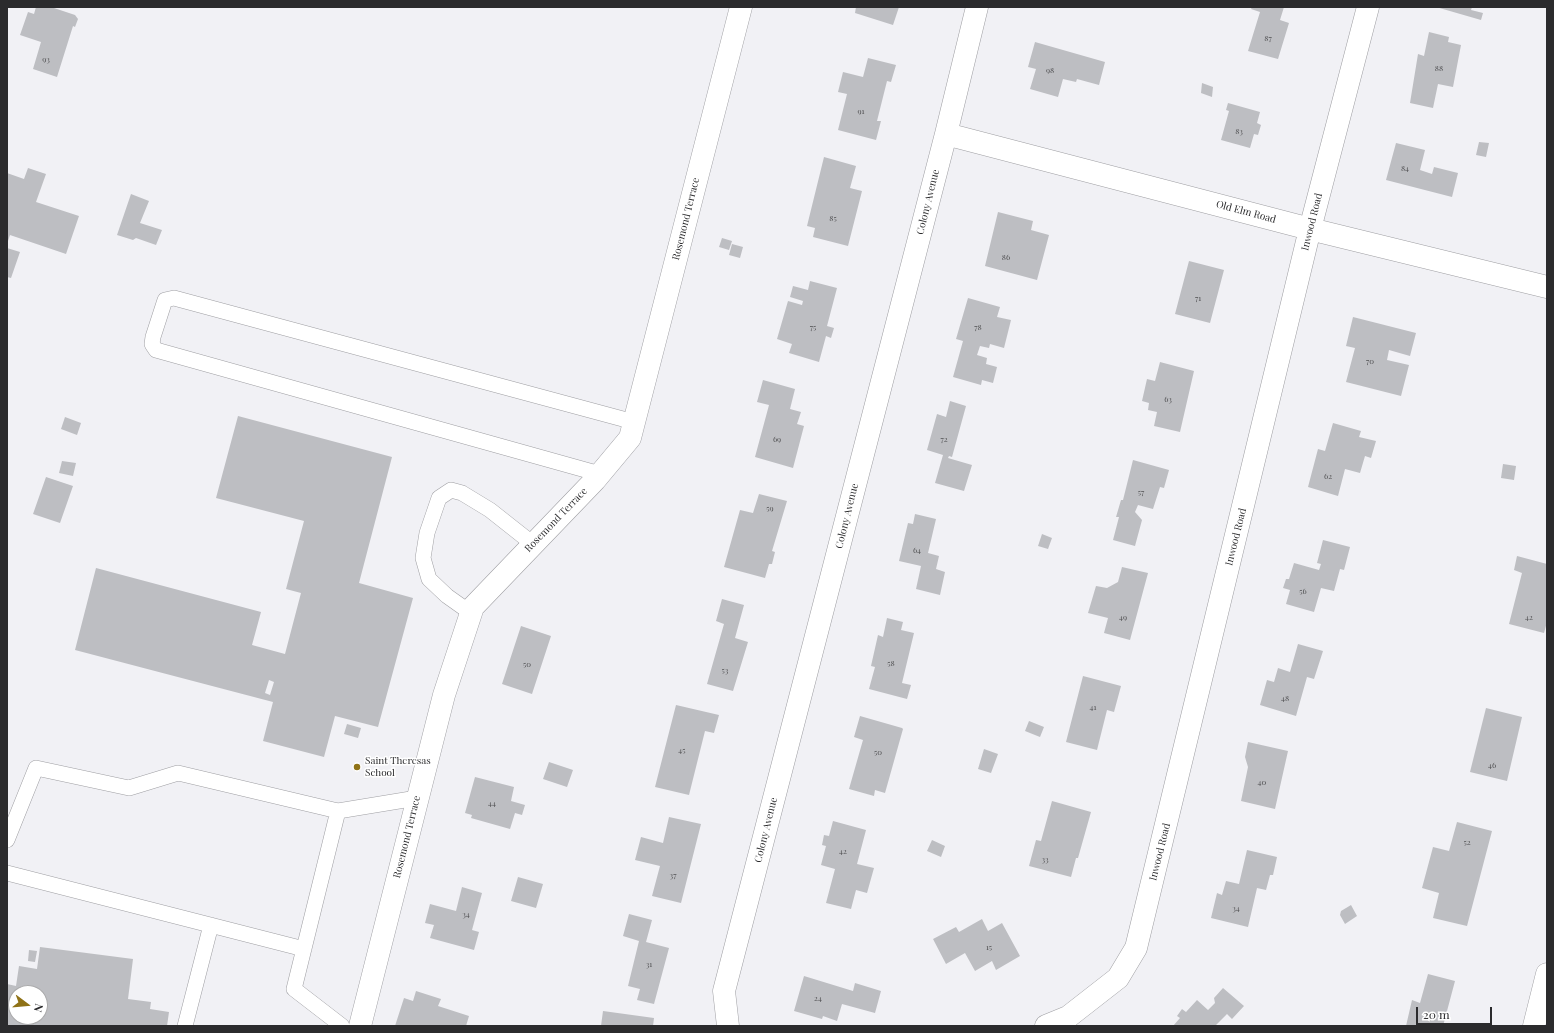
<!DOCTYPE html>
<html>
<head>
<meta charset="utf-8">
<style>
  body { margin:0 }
  #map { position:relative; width:1554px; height:1033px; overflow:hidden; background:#f1f1f5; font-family:"Playfair Display",serif }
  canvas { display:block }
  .frame { position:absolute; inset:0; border:8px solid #2b2b2d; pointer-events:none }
  .north { position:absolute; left:8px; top:985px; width:40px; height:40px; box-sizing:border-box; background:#fff; border:1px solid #aaaaab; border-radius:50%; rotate:106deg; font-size:11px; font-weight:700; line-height:16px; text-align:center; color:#2b2b2d }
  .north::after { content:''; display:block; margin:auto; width:14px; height:18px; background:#8f7217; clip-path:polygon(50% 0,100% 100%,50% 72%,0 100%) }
  .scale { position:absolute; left:1416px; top:1007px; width:76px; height:18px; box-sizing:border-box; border:2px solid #2b2b2d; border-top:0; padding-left:5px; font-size:12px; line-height:14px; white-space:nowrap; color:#2b2b2d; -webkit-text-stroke:3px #fff; paint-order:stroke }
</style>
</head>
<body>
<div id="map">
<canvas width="1554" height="1033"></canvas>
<div class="frame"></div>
<div class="north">N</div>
<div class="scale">20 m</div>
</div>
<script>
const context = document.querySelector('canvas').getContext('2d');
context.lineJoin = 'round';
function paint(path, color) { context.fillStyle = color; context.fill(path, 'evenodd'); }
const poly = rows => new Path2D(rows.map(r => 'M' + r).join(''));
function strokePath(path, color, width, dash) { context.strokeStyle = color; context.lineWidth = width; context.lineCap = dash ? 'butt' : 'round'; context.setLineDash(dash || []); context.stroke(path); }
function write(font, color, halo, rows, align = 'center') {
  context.font = font + ' "Playfair Display",serif'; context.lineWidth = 3; context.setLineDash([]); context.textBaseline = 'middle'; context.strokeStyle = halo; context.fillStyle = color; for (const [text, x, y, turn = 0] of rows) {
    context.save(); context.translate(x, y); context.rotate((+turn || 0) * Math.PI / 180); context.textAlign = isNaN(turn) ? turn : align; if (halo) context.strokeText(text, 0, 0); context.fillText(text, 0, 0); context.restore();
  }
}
paint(poly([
  [36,7,51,7,75,15,78,19,75,27,73,26,57,77,33,69,41,42,20,35,28,12,34,14],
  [856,7,899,7,893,25,855,13],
  [1252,7,1284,7,1280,20,1289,23,1278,59,1248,51,1260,12,1251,9],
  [1436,7,1472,7,1471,10,1483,13,1481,20],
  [1429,32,1449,37,1448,42,1461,45,1453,87,1438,84,1433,108,1410,103,1418,54,1424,56],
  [1035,42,1105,62,1099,85,1077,79,1076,82,1063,79,1058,97,1030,89,1036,69,1028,67],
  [868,58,896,65,891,82,887,81,877,121,881,121,876,140,838,130,847,94,838,92,843,72,863,77],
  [1202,83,1213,87,1212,97,1201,93],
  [1228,103,1260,112,1257,123,1261,125,1258,135,1254,134,1250,148,1221,140,1229,111,1226,110],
  [1479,142,1489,143,1486,157,1476,155],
  [1396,143,1425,150,1420,170,1432,174,1434,167,1458,173,1452,197,1386,180],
  [824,157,856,166,850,188,862,191,848,246,813,237,815,228,807,226],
  [28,168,46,174,36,202,79,216,66,254,10,235,7,244,7,173,24,179],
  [131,194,149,201,140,223,162,230,156,245,136,238,133,240,117,235],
  [998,212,1033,221,1031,230,1049,235,1037,280,985,266],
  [722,238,732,241,729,250,719,247],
  [732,244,743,247,740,258,729,255],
  [7,248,20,252,11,278,7,277],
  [1189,261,1224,270,1210,323,1175,314],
  [810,281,837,288,827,326,834,328,831,338,826,336,819,362,789,353,792,344,777,339,788,301,802,305,803,301,790,297,793,286,808,290],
  [968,298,1000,307,997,317,1011,320,1004,348,990,344,989,348,980,346,977,355,987,358,986,364,997,367,993,383,982,380,981,385,953,377,963,341,956,339],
  [1353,317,1416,333,1410,356,1389,350,1387,360,1409,365,1401,396,1346,382,1355,348,1346,346],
  [1160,362,1194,371,1180,432,1154,426,1157,412,1148,410,1149,403,1142,401,1147,379,1155,381],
  [763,380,795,389,790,409,801,412,797,424,804,426,793,468,755,457,769,405,757,402],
  [950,401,966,406,952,457,949,456,948,458,972,465,964,491,935,483,943,455,927,450,937,414,946,417],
  [238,416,392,457,359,583,413,598,378,727,335,716,324,757,263,741,273,702,75,650,96,568,261,612,252,645,285,654,301,593,286,589,304,521,216,498],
  [269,680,274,682,270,695,265,693],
  [65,417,81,423,77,435,61,429],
  [1333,423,1361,431,1359,437,1376,441,1371,458,1365,456,1360,473,1345,469,1338,496,1308,487,1318,449,1325,451],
  [1133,460,1169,470,1164,488,1160,487,1153,509,1138,505,1135,512,1142,520,1135,546,1113,540,1119,517,1116,517,1121,500,1123,500],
  [62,461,76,463,73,476,59,473],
  [1503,464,1516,466,1514,480,1501,478],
  [46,477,73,486,60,523,33,514],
  [759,494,787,501,772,551,775,552,772,564,769,564,765,578,724,567,740,510,753,513],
  [915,514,936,519,928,553,939,556,936,569,945,572,940,595,916,589,921,566,899,561,908,523,913,524],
  [1042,534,1052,538,1048,549,1038,546],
  [1323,540,1350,547,1344,570,1340,569,1334,591,1321,588,1314,612,1286,604,1290,590,1283,588,1286,579,1289,579,1294,563,1319,570,1321,564,1317,563],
  [1517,556,1547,564,1547,622,1544,633,1509,624,1522,573,1514,570],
  [1122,567,1148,573,1130,640,1104,633,1108,618,1088,613,1096,586,1107,588,1118,582],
  [722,599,744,605,735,638,748,642,733,691,707,684,724,624,716,621],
  [887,618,903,622,901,630,914,633,902,683,911,685,907,699,869,689,875,667,871,666,878,635,883,637],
  [521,626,551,636,532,694,502,684],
  [1298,644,1323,651,1314,679,1307,677,1296,716,1260,705,1267,680,1274,682,1278,668,1290,672],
  [1083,676,1121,686,1114,712,1107,710,1097,750,1066,742],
  [676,705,719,715,714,733,705,731,689,795,655,787],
  [1486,708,1522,717,1507,781,1470,772],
  [860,716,902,728,903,729,885,793,875,790,874,796,849,789,863,740,854,737],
  [1029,721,1044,727,1040,737,1025,731],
  [347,724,361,728,358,738,344,734],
  [1248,742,1288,751,1275,809,1241,801,1248,767,1245,757],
  [984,749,998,754,991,773,978,769],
  [549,762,573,770,567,787,543,779],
  [475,777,514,787,511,801,525,805,522,815,515,813,510,829,471,818,472,815,465,813],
  [1052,801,1091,812,1078,858,1076,858,1071,877,1029,866,1036,840,1041,841],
  [669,817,701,824,681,903,652,896,660,866,635,860,641,837,663,843],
  [833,821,866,830,857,864,874,868,867,893,856,890,851,909,826,903,835,869,821,865,826,846,822,845,824,835,829,836],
  [1457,822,1492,831,1467,926,1433,918,1439,893,1422,888,1433,847,1449,851],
  [932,840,945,846,941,857,927,851],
  [1247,850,1277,857,1273,875,1270,875,1266,890,1257,888,1248,927,1211,918,1217,893,1222,895,1226,881,1239,884],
  [518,877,543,884,536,908,511,901],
  [462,887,482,893,472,930,479,932,474,950,430,938,434,925,425,923,430,904,456,911],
  [1351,905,1357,916,1345,924,1340,915,1341,911],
  [629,914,652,920,646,942,669,948,654,1004,637,1000,640,989,628,986,639,941,623,936],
  [982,919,988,931,1002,923,1020,956,996,970,992,961,975,971,965,953,946,964,933,939,956,927,959,932],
  [40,947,133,959,128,999,151,1002,150,1009,169,1012,167,1026,7,1026,7,984,16,986,19,966,37,969],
  [16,993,40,993,40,1017,16,1017],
  [29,950,37,951,35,962,28,961],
  [1428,974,1455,981,1443,1026,1406,1026,1412,1000,1420,1003],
  [804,976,853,991,855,983,881,991,875,1013,842,1004,837,1021,823,1016,822,1019,794,1011],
  [1223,988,1244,1006,1232,1019,1227,1014,1215,1026,1173,1026,1180,1018,1177,1016,1182,1009,1186,1012,1197,1000,1208,1010,1215,1003,1214,998],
  [416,991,441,999,438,1006,469,1016,466,1026,395,1026,404,998,413,1001],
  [603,1011,654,1018,653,1026,601,1026]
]), '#bdbec2');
const lane = poly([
  [600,474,156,350,152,344,153,337,165,300,174,298,634,422],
  [471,613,447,596,429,579,423,558,427,533,439,498,451,490,462,493,490,510,533,544],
  [338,811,294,989,342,1026],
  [7,840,36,768,129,788,178,773,338,811,417,798],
  [7,873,304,949],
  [185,1026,211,925]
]);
const street = poly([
  [946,134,1310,229,1547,287],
  [360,1026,444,695,473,607,595,480,630,438,741,7],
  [728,1026,724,991,946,134,977,7],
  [1046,1026,1068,1017,1118,978,1136,948,1310,229,1368,7],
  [1534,1026,1547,974]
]);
strokePath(lane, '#9f9fa3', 16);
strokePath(street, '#9f9fa3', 23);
strokePath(lane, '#fff', 15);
strokePath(street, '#fff', 22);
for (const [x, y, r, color] of [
  [357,767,4,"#8f7217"]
]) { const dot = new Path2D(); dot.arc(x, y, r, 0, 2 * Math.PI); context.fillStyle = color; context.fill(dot); strokePath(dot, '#fff', 1.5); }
write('8px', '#505052', null, [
  ["87",1268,38],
  ["93",46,59],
  ["88",1439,68],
  ["98",1050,70],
  ["91",861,111],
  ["83",1239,131],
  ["84",1405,168],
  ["85",833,218],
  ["86",1006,257],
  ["71",1198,298],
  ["75",813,327],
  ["78",978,327],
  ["70",1370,361],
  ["63",1168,399],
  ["69",777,439],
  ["72",944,439],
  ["62",1328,476],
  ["57",1141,492],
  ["59",770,508],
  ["64",917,550],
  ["56",1303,591],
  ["49",1123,617],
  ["42",1529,617],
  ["58",891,663],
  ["50",527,664],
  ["53",725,670],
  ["48",1285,698],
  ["41",1093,707],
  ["45",682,750],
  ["50",878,752],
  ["46",1492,765],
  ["40",1262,782],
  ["44",492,803],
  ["52",1467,842],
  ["42",843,851],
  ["33",1045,859],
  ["37",673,875],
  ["34",1236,908],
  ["34",466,914],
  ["15",989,947],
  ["31",649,964],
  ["24",818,998]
]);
write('10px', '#2b2b2d', '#fff', [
  ["Colony Avenue",928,202,-76],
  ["Old Elm Road",1246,212,15],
  ["Rosemond Terrace",686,219,-76],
  ["Inwood Road",1312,222,-76],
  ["Colony Avenue",847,516,-76],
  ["Rosemond Terrace",556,520,-46],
  ["Inwood Road",1236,537,-76],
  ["Colony Avenue",766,830,-76],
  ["Rosemond Terrace",407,837,-76],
  ["Inwood Road",1160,852,-76]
]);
write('10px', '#2b2b2d', '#fff', [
  ["Saint Theresas",365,761],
  ["School",365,773]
], 'left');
</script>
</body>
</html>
